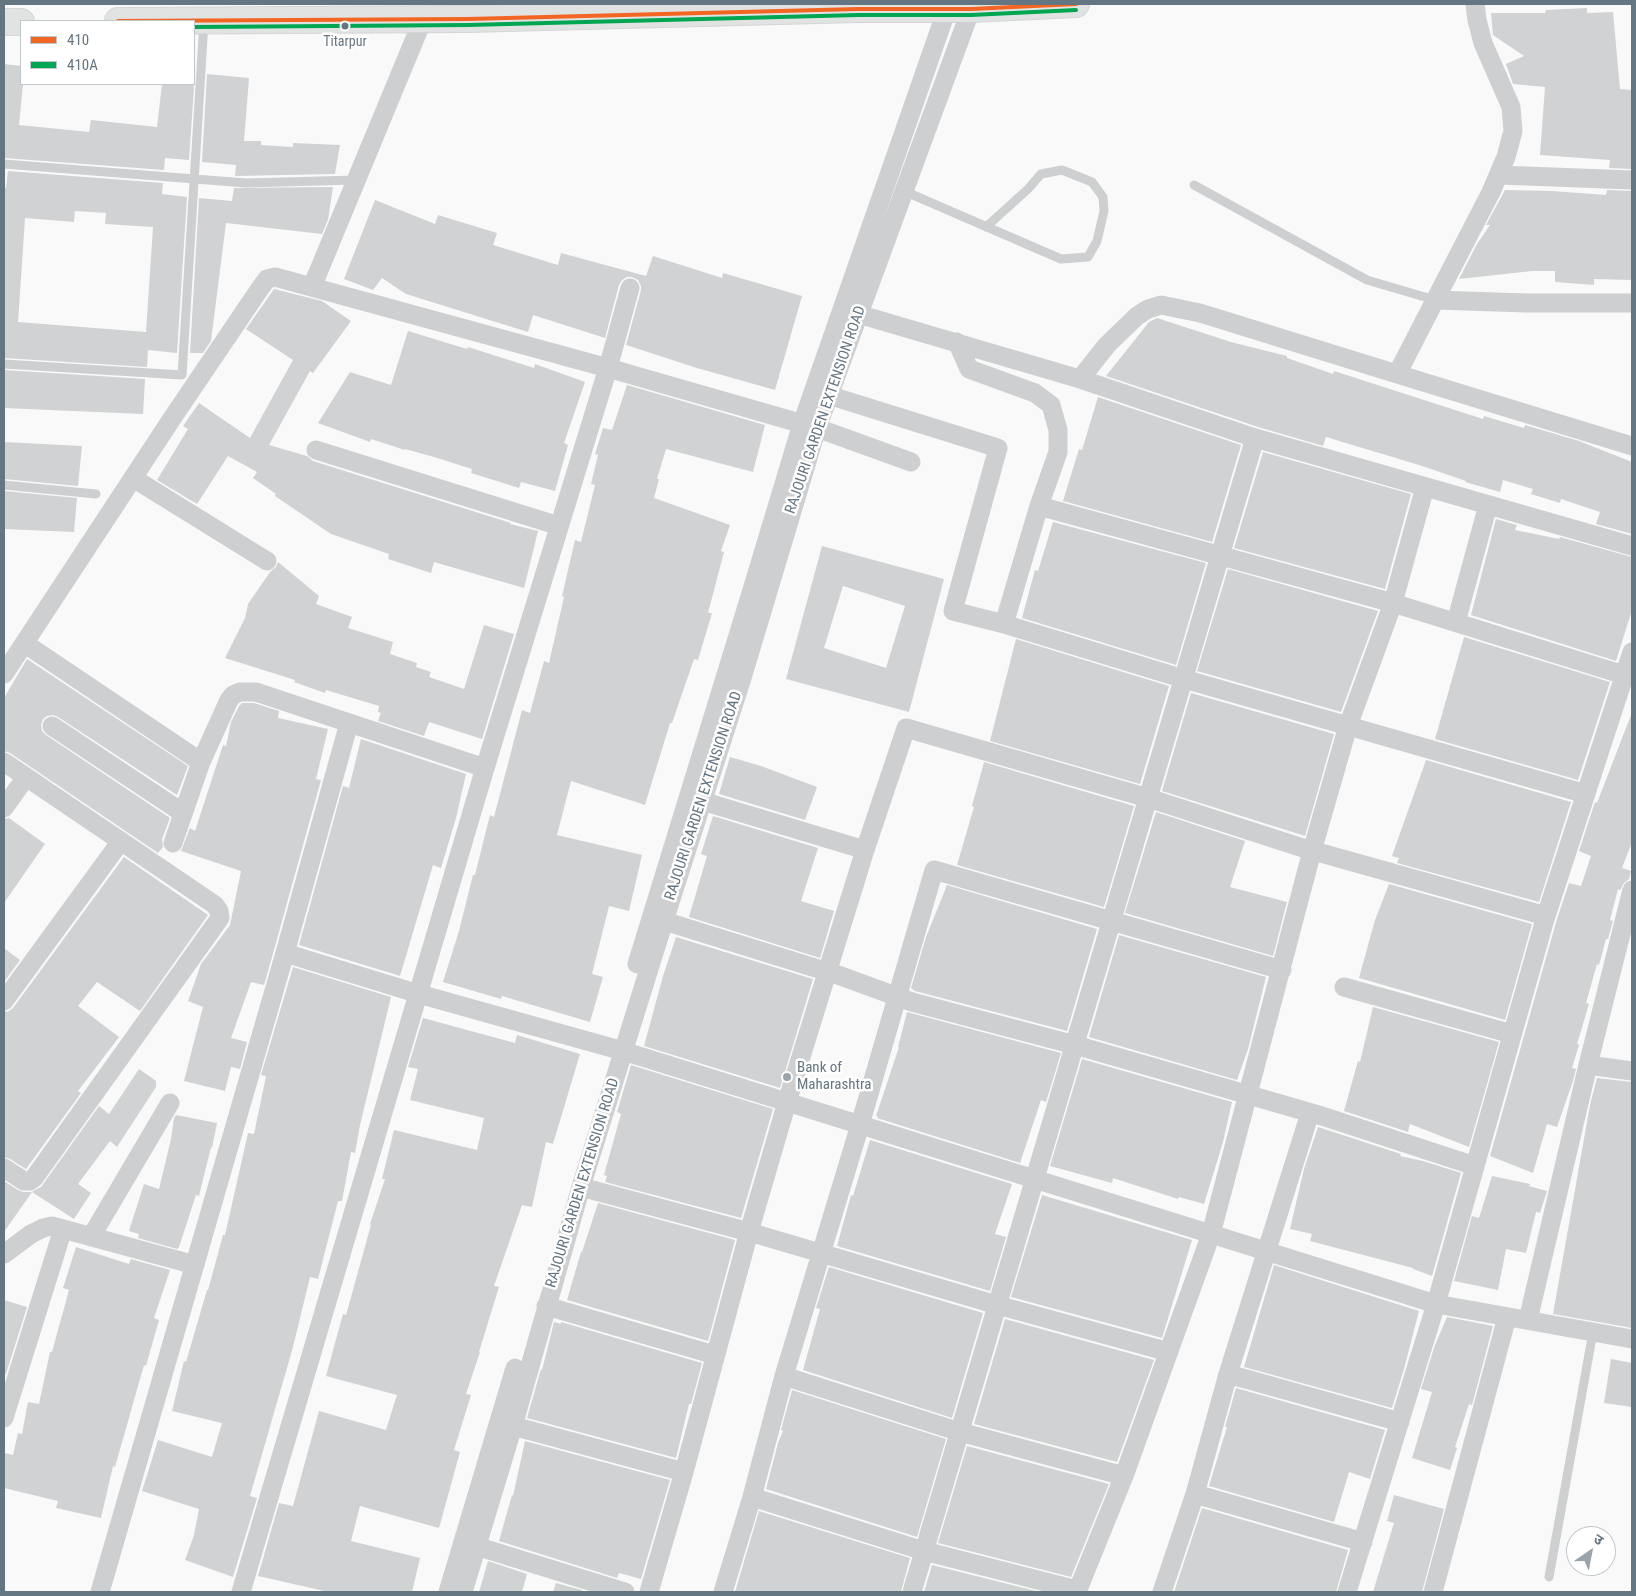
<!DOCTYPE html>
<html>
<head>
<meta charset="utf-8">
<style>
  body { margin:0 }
  #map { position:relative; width:1636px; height:1596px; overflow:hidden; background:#f9f9f9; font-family:"Roboto Condensed","Noto Sans Devanagari",sans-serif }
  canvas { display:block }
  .frame { position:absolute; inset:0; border:5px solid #657683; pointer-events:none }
  .legend { position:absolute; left:20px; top:20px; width:175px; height:65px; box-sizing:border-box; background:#fff; border:1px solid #c1c8cd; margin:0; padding:6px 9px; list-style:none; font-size:15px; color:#657683 }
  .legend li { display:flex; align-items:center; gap:10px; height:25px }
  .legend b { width:25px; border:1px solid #c1c8cd }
  .north { position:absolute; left:1566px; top:1526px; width:50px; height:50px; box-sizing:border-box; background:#fff; border:1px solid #c1c8cd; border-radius:50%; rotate:33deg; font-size:14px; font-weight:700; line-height:20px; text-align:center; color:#657683 }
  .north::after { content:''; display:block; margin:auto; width:18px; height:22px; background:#99a4ac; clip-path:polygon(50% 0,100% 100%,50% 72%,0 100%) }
</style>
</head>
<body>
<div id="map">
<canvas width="1636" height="1596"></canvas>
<div class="frame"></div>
<ul class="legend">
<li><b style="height:6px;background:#f26522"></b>410</li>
<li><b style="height:6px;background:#00a651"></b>410A</li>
</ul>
<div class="north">उ</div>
</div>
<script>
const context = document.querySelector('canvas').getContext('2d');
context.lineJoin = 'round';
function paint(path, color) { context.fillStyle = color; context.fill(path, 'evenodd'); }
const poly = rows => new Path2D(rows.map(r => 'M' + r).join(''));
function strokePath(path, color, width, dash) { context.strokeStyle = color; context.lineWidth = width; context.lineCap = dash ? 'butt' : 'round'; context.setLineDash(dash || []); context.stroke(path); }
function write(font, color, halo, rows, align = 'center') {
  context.font = font + ' "Roboto Condensed",sans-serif'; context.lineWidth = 5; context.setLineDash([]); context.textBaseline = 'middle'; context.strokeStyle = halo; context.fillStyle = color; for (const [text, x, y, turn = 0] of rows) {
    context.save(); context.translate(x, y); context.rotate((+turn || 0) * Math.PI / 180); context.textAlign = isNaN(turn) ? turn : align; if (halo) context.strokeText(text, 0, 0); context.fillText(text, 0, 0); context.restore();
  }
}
paint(poly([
  [1587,8,1587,13,1613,12,1620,89,1632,90,1632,169,1609,168,1610,160,1540,155,1545,87,1513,84,1506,64,1524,56,1493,35,1491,13,1545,13,1546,10],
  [4,64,21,66,21,84,23,84,19,125,89,132,91,120,157,127,162,84,194,84,195,73,189,160,165,158,164,170,4,158],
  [207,74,249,78,244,141,261,141,261,145,293,147,293,143,340,145,335,174,235,176,236,165,202,162],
  [8,171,163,183,162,194,187,197,177,353,148,350,147,367,4,358,4,188,6,188],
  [75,211,106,213,105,224,153,227,146,332,18,322,25,218,74,222],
  [333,187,328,220,322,234,226,223,211,341,203,353,190,353,199,198,232,201,234,188],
  [1505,190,1552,191,1606,195,1607,190,1632,191,1632,280,1594,279,1594,285,1555,282,1555,271,1532,271,1459,279,1477,244,1490,225,1486,225],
  [375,200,435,224,438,215,497,233,493,245,558,265,561,253,646,276,653,256,722,278,723,273,802,296,775,390,697,368,626,345,641,290,641,286,638,280,632,277,627,277,622,280,619,285,605,338,533,315,528,332,406,294,382,278,373,290,344,279],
  [274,289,322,301,351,321,313,373,310,371,269,445,307,456,313,461,511,523,510,524,538,531,524,588,434,562,431,573,388,559,389,554,331,534,275,496,276,494,253,478,257,472,228,456,197,504,157,480,188,429,183,426,199,403,250,438,293,360,246,329],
  [1157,318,1231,342,1287,356,1287,358,1333,374,1334,371,1483,419,1484,416,1524,428,1525,425,1579,441,1632,462,1632,534,1596,524,1600,512,1561,499,1560,503,1531,494,1533,489,1503,480,1500,492,1465,482,1466,481,1419,465,1326,437,1323,446,1258,427,1106,376,1149,322],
  [408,331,467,349,468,347,534,368,535,364,585,382,564,443,568,445,555,491,521,482,519,488,471,473,472,469,434,457,405,449,405,450,371,439,370,442,318,423,350,372,391,385],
  [4,370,145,379,143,414,4,408],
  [627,385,765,425,753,472,666,449,657,479,659,479,654,498,730,525,721,551,724,552,708,613,712,613,698,660,694,659,672,723,670,723,645,805,571,781,557,835,642,855,629,911,609,906,592,974,603,977,590,1022,502,996,501,999,443,982,459,931,473,875,475,875,490,815,494,817,522,710,530,713,544,661,549,663,564,597,562,596,575,540,581,542,595,485,591,484,598,455,595,454,603,428,612,430],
  [1098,397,1241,445,1212,542,1063,501,1079,449,1082,450],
  [4,442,82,446,78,486,4,479],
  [1263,452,1411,494,1385,589,1234,548],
  [4,491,77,498,74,532,4,529],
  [1496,519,1517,525,1515,530,1559,539,1560,537,1632,557,1632,610,1616,661,1471,615],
  [1053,522,1206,563,1176,665,1022,618,1035,570,1038,571],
  [822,546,944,579,909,712,786,679],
  [843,586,905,606,886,668,824,648],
  [278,562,319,596,316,604,352,617,348,628,393,642,390,654,417,663,416,667,431,672,429,677,464,689,484,625,514,634,482,739,429,722,424,736,378,721,381,713,378,712,379,706,326,690,325,693,294,682,295,680,225,658,245,618,248,604,270,572,276,567],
  [1228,569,1378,611,1341,712,1197,671],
  [1464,637,1610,682,1578,780,1435,739],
  [1016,639,1169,686,1140,784,990,741],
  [27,659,188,766,177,795,58,717,53,715,47,716,43,719,41,725,42,731,46,735,170,818,162,839,163,847,158,853,10,753,4,751,4,698],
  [1191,693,1334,734,1305,836,1162,791],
  [242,703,254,703,279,711,278,718,328,729,316,779,321,780,274,950,264,985,251,982,231,1038,247,1042,240,1069,231,1067,225,1091,184,1081,203,1007,188,1001,201,964,230,925,241,871,181,851,190,828,195,831,223,745,226,746,231,722,239,706],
  [1631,715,1632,715,1632,842,1622,868,1631,871,1629,879,1624,883,1620,890,1618,889,1610,920,1613,921,1608,939,1606,939,1599,965,1597,964,1586,1003,1589,1004,1577,1044,1579,1045,1572,1068,1576,1069,1573,1081,1557,1127,1547,1124,1533,1173,1490,1156,1557,919,1569,883,1581,886,1591,856,1579,851,1595,802,1597,803],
  [361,739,466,774,456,818,441,868,433,865,400,976,299,945,343,786,349,788],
  [730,757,761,766,817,787,805,820,719,794],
  [1426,760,1571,802,1539,902,1397,863,1399,858,1392,856],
  [984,762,1134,806,1104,907,957,865,974,807,972,806],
  [1156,812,1245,841,1230,887,1287,902,1273,956,1125,913],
  [713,816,818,848,801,901,834,911,820,958,689,917,707,856,701,854],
  [9,818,45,844,4,903,4,819],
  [124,857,208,915,140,1011,97,982,78,1006,119,1037,78,1091,81,1093,26,1169,10,1159,4,1157,4,1012,9,1011,13,1008],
  [1389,884,1532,924,1505,1020,1359,978,1375,920],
  [947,885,1097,929,1067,1031,915,991,911,988,926,937],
  [1119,935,1266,977,1248,1049,1237,1080,1089,1037],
  [676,937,813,979,780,1088,644,1046,663,976],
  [4,948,20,960,4,982],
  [293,967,391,997,360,1125,355,1153,351,1152,342,1201,338,1201,318,1279,310,1277,293,1347,250,1496,257,1498,233,1577,185,1560,194,1535,199,1509,142,1491,158,1440,212,1457,222,1423,172,1411,184,1361,186,1362,207,1290,208,1290,223,1235,225,1235,248,1133,254,1134,266,1076,261,1075],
  [1373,1007,1499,1042,1469,1147,1410,1124,1408,1132,1344,1111,1358,1061,1360,1062],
  [907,1012,1061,1053,1046,1102,1041,1100,1020,1163,877,1118,878,1116,876,1116,899,1047,898,1047],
  [423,1018,515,1043,517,1035,580,1054,553,1144,546,1142,532,1207,522,1205,494,1286,499,1287,479,1352,480,1352,466,1394,471,1395,454,1450,460,1452,439,1528,360,1506,351,1541,420,1558,412,1592,329,1592,258,1576,279,1503,293,1506,319,1411,386,1430,397,1395,326,1376,343,1314,346,1315,371,1225,370,1224,385,1179,382,1179,394,1130,477,1150,484,1118,410,1100,418,1069,408,1067],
  [1082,1059,1232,1102,1223,1142,1204,1204,1179,1197,1178,1199,1113,1178,1112,1183,1050,1166],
  [631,1065,773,1109,741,1218,605,1182,607,1176,604,1175,621,1114,617,1112],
  [139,1069,156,1081,156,1087,117,1147,110,1141,78,1184,91,1193,74,1219,32,1192,4,1232,4,1181,18,1190,23,1192,31,1192,41,1187,99,1106,109,1114],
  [1597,1078,1632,1082,1632,1328,1553,1314,1590,1105],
  [176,1115,217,1123,212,1148,211,1147,199,1196,196,1195,179,1247,177,1249,138,1238,139,1234,129,1231,144,1184,159,1189,171,1139,174,1118],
  [1318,1127,1401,1154,1400,1156,1423,1161,1461,1173,1432,1276,1413,1269,1413,1268,1310,1241,1312,1234,1290,1229,1304,1169],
  [870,1140,1012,1184,995,1234,1006,1237,990,1291,837,1246,851,1195,853,1196],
  [1492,1176,1530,1184,1529,1186,1547,1191,1540,1213,1536,1212,1526,1253,1506,1249,1498,1290,1454,1281,1472,1216,1479,1218],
  [1042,1195,1192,1240,1162,1338,1011,1297],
  [598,1203,735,1240,708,1341,567,1300,581,1252,582,1252],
  [76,1247,129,1264,131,1259,170,1270,154,1318,159,1320,146,1366,144,1365,115,1467,113,1466,101,1518,56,1508,58,1501,4,1488,4,1453,13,1455,18,1433,22,1434,28,1402,39,1404,50,1352,52,1352,69,1290,63,1288],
  [1274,1265,1419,1311,1404,1369,1392,1408,1244,1367],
  [829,1267,983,1313,952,1418,803,1370,820,1309,816,1308],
  [4,1300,27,1307,6,1374,4,1374],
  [1447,1317,1493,1326,1472,1405,1469,1404,1455,1447,1457,1448,1450,1470,1412,1458,1432,1392,1421,1389,1435,1345],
  [1005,1319,1154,1360,1117,1462,974,1424],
  [554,1322,561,1324,561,1322,702,1363,691,1404,689,1404,676,1458,527,1418,541,1369,542,1370],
  [1611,1359,1632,1363,1632,1407,1604,1403],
  [1236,1388,1385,1430,1370,1479,1349,1472,1334,1522,1209,1486,1227,1427,1225,1427],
  [792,1390,946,1439,917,1537,766,1489,778,1443,783,1431,781,1430],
  [525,1441,670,1480,641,1579,619,1573,617,1578,499,1541,512,1495,513,1496],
  [967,1446,1109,1484,1071,1577,938,1543],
  [1394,1495,1444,1509,1422,1592,1373,1592,1394,1523,1387,1521],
  [1202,1508,1348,1550,1336,1592,1174,1592],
  [759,1511,910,1558,901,1592,735,1592],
  [488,1561,527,1574,522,1592,479,1592],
  [932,1565,1040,1592,924,1592],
  [556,1583,582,1590,581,1592,553,1592]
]), '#d0d2d3');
const secondary = poly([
  [118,21,468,19,858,9,971,9,1076,4],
  [4,22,21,22]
]);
strokePath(secondary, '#d5d6d7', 28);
strokePath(poly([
  [4,164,246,183,356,180],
  [1194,185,1367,280,1435,300],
  [904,191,927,201,1061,259,1088,257,1097,241,1104,211,1103,197,1092,182,1062,170,1041,174,1028,189,986,227],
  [4,364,182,375,204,22],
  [4,485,96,494],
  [1549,1577,1593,1332]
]), '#cecfd0', 9);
strokePath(poly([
  [1499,175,1632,180],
  [312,287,423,19],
  [1436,300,1526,303,1632,303],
  [858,314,1080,379,1255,438,1632,546],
  [957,342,969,369,1035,393,1051,405,1058,430,1058,452,1039,506,1004,624],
  [1397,374,1632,446],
  [1080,379,1107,345,1137,316,1148,309,1161,305,1200,313,1397,374,1491,192,1506,157,1513,131,1511,107,1483,43,1477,20,1475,4],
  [828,395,998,448,953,611,1004,624,1184,679,1586,794],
  [316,450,559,526],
  [133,478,267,561],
  [1039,506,1393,603,1624,675],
  [1456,622,1488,505],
  [24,643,201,762],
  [4,674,173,417,261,287,267,279,275,277,608,368,817,428,911,462],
  [52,726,183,813],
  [4,762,215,905,219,911,220,918,34,1178,30,1181,24,1181,4,1168],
  [702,801,865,850],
  [4,808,26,777],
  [173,843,201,762,229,700,233,695,240,692,256,692,485,768],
  [664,921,838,975,912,1002,1075,1045,1249,1095,1322,1116,1475,1166],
  [285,953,419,994,623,1051,1436,1304,1632,1339],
  [637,964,748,603,802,424,947,9],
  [1344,987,1512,1034],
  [4,1001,121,841],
  [1588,1065,1632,890],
  [581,1187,749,1232,997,1305,1169,1352],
  [91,1237,170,1103],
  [4,1254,31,1234,43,1228,52,1226,195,1265],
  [546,1306,715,1355],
  [1528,1320,1588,1065,1632,1071],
  [1228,1374,1400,1422],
  [784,1376,960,1432,1124,1476],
  [4,1418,63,1229],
  [513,1426,684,1472],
  [1195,1494,1363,1542],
  [752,1497,924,1551,1077,1590],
  [476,1546,625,1592],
  [100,1592,285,953,349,723],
  [241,1592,485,768,608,368,630,288],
  [448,1592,515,1368],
  [463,1592,513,1426,581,1187,664,921,742,678,817,428,971,9],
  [649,1592,684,1472,749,1232,787,1102,865,850,906,728,1148,798,1303,848,1546,916],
  [723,1592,752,1497,784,1376,860,1125,934,870,1282,970],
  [912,1592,1255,438],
  [1077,1592,1124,1476,1211,1234,1312,851,1348,726,1393,603,1425,487],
  [1162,1592,1195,1494,1228,1374,1310,1113],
  [1347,1592,1436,1304,1545,919,1632,652],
  [1433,1592,1507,1317]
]), '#cecfd0', 19);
strokePath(secondary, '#e1e2e2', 26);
strokePath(poly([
  [118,21,468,19,858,9,971,9,1076,4]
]), '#f26522', 4);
strokePath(poly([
  [194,27,468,25,858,15,971,15,1076,10]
]), '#00a651', 4);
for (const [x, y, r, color] of [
  [345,26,4.5,"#657683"],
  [787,1077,5,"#99a4ac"]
]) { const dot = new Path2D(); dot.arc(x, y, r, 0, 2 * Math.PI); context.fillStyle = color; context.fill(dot); strokePath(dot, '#fff', 2); }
write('14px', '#657683', '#fff', [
  ["Titarpur",345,42]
]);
write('15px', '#657683', '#fff', [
  ["RAJOURI GARDEN EXTENSION ROAD",826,410,-71],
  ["RAJOURI GARDEN EXTENSION ROAD",704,796,-72],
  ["RAJOURI GARDEN EXTENSION ROAD",583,1183,-73]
]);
write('15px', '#657683', '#fff', [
  ["Bank of",797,1068],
  ["Maharashtra",797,1085]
], 'left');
</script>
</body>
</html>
